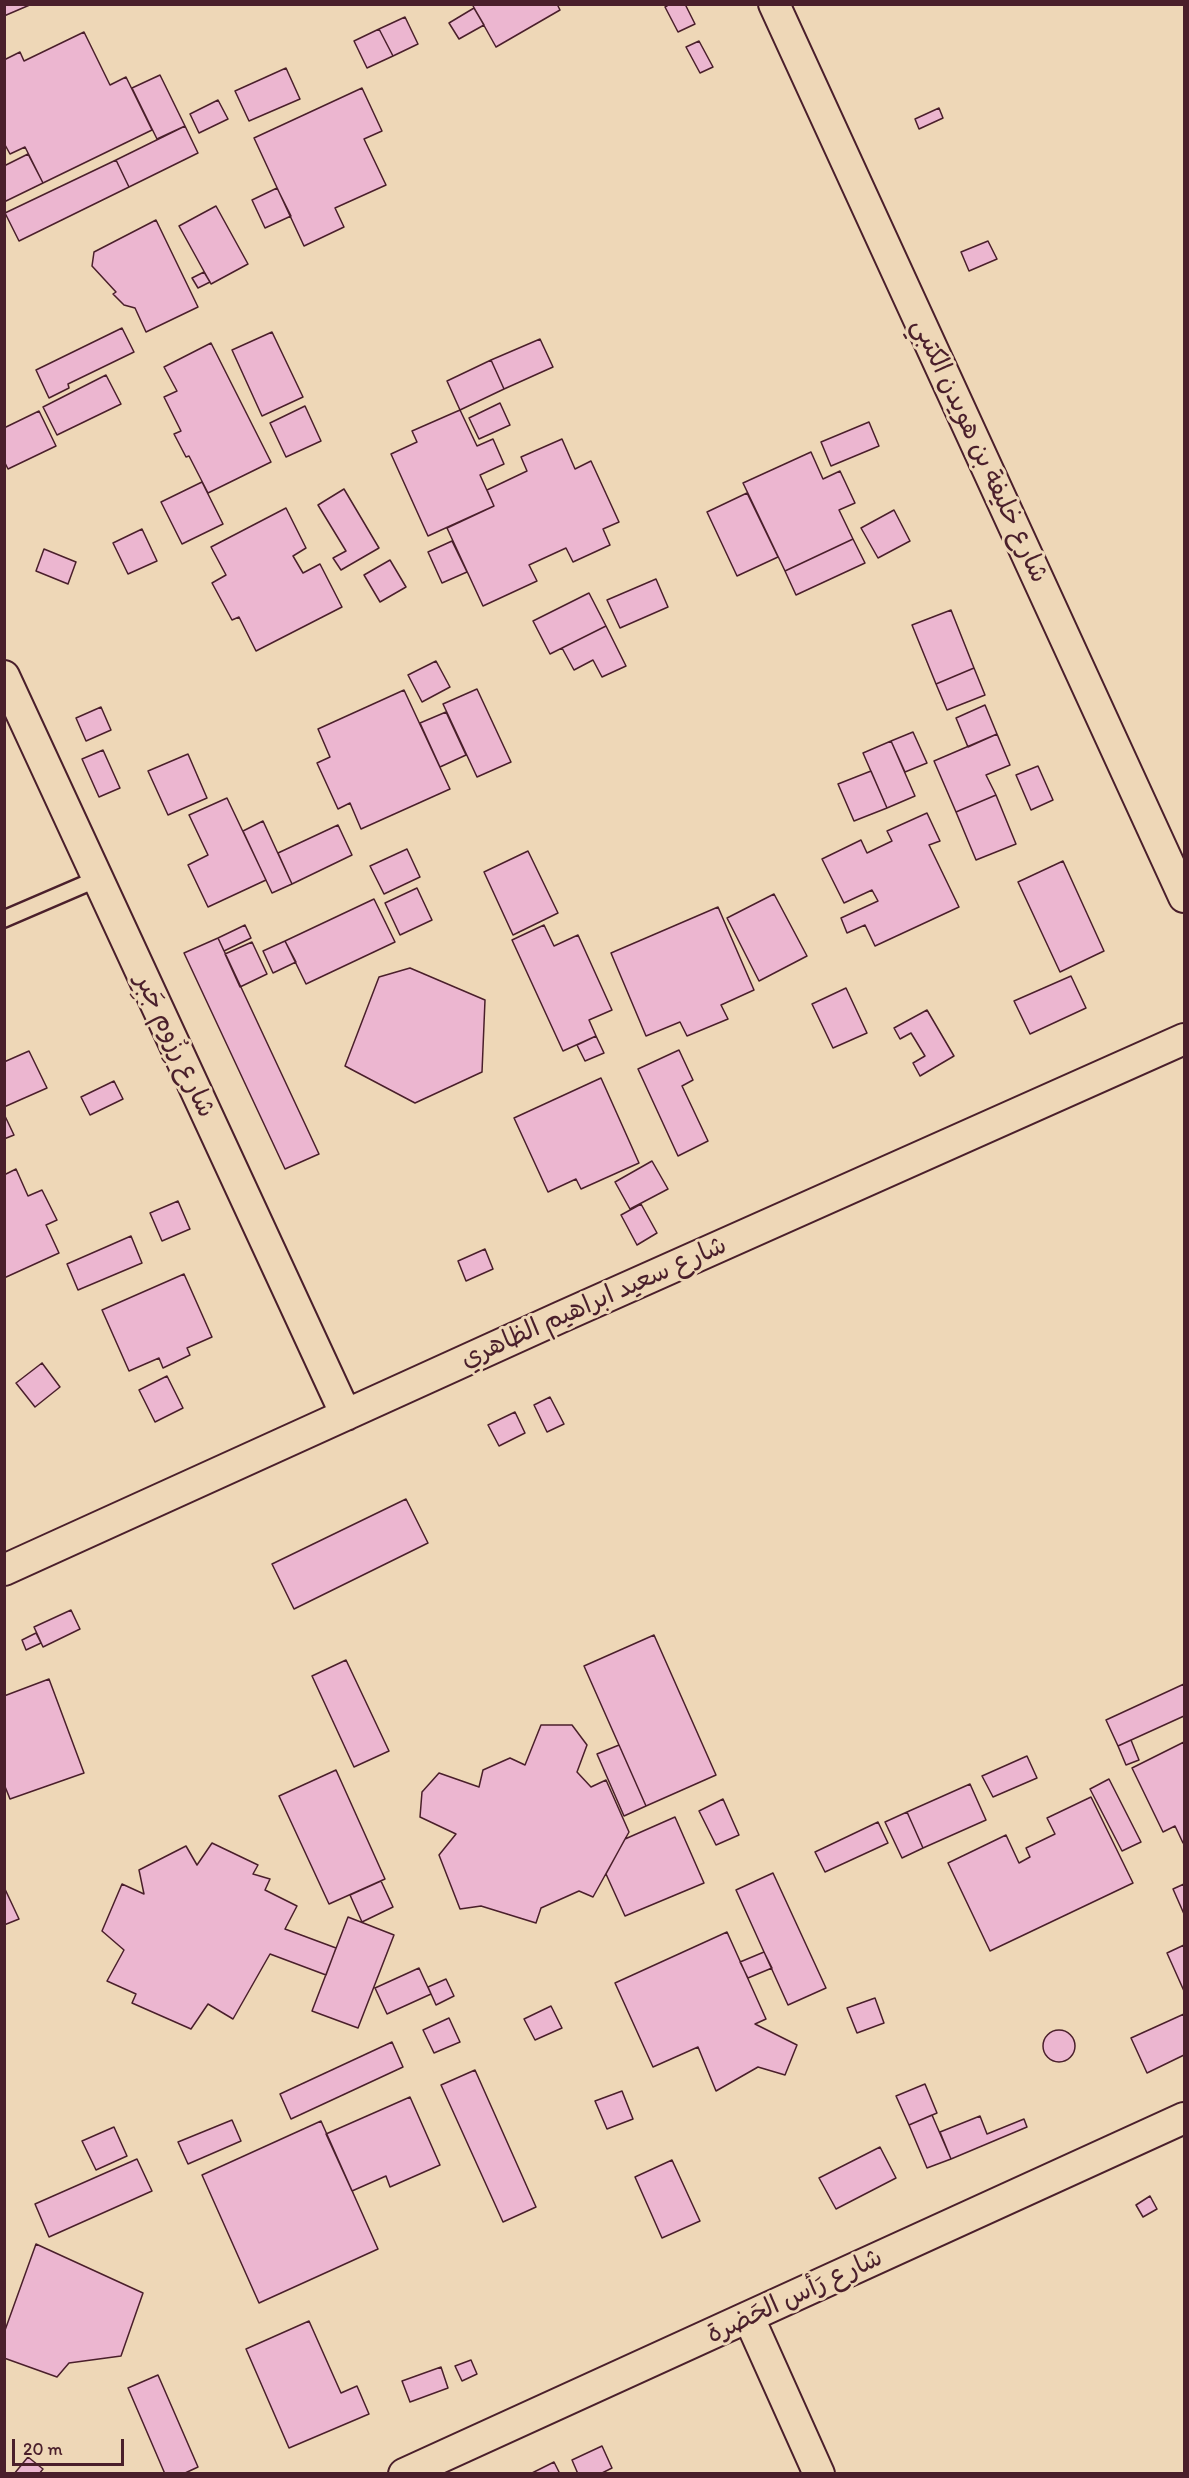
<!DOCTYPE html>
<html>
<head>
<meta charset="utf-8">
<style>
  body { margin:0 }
  #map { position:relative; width:1189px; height:2478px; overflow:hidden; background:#eed7b7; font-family:Itim,sans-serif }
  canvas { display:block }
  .frame { position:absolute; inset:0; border:6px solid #4a1f2b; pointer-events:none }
  .scale { position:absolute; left:12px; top:2439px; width:112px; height:27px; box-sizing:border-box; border:3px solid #4a1f2b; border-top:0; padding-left:8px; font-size:18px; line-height:21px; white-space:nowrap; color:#4a1f2b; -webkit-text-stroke:4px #eed7b7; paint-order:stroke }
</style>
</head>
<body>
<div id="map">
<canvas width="1189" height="2478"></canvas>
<div class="frame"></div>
<div class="scale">20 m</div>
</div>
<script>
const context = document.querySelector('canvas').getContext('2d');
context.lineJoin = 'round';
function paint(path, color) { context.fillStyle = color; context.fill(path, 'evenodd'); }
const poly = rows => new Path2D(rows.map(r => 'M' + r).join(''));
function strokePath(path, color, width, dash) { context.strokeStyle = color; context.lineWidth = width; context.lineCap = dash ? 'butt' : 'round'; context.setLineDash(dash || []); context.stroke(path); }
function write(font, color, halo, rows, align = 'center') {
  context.font = font + ' Itim,"Playpen Sans Arabic",sans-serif'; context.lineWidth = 6; context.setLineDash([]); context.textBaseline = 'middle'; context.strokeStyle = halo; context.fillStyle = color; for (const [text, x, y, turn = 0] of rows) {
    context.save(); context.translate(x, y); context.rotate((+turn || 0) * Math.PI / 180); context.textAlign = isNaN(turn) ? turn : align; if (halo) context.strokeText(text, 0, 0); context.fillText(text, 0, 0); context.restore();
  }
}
const building = poly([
  [4,4,32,4,4,16,4,4],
  [472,4,557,4,560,10,496,47,472,4],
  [670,4,685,4,695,24,678,32,665,7,670,4],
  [474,8,484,25,459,39,449,23,474,8],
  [405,17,418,44,393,56,379,29,405,17],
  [379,29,393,56,367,68,354,41,379,29],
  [84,32,110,85,126,77,152,130,43,183,25,147,10,154,4,143,4,60,20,52,24,61,84,32],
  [699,41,713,67,700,73,686,47,699,41],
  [286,68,300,99,249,121,235,91,286,68],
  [160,75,185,126,157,139,132,88,160,75],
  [362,88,382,131,364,139,386,185,335,208,344,227,304,246,254,138,362,88],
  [218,100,228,119,199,133,190,114,218,100],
  [939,108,943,118,919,129,915,119,939,108],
  [185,126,198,153,129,187,116,160,185,126],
  [28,154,43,183,4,202,4,166,28,154],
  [116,160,129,187,19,241,5,213,116,160],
  [277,188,291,216,265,228,252,200,277,188],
  [216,206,248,264,211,284,179,226,216,206],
  [156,220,198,307,146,332,135,308,124,305,113,294,116,292,92,266,94,252,156,220],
  [988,241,997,259,969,271,961,252,988,241],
  [204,272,210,282,198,288,192,278,204,272],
  [122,328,134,352,68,384,69,388,49,398,36,370,122,328],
  [272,332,303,397,262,416,232,350,272,332],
  [540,339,553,367,504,389,491,360,540,339],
  [211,343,271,462,208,493,189,456,186,457,174,434,181,431,164,397,177,391,164,367,211,343],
  [491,360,504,389,460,410,447,381,491,360],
  [106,375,121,404,57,435,43,407,106,375],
  [500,403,510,425,479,439,469,418,500,403],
  [305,406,321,441,286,457,270,423,305,406],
  [460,410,477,446,493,439,504,464,480,475,494,506,428,536,391,454,417,442,412,431,460,410],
  [39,411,56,446,8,469,4,461,4,428,39,411],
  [869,422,879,446,831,466,821,442,869,422],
  [562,439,575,469,591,461,619,522,603,529,610,545,573,562,566,548,529,565,537,581,483,606,447,528,494,506,487,490,527,471,521,457,562,439],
  [811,452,823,479,840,471,855,503,839,510,853,539,785,571,743,483,811,452],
  [202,482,223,524,182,544,161,502,202,482],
  [344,489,379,548,341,570,333,558,346,551,318,505,344,489],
  [747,493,778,557,737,576,707,512,747,493],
  [286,508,306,548,293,556,303,573,320,564,342,607,256,651,239,617,232,620,212,583,226,575,211,547,286,508],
  [894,510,910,541,878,558,861,528,894,510],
  [142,529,157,561,128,574,113,543,142,529],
  [853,539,865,563,796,595,785,571,853,539],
  [452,541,467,572,442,583,428,552,452,541],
  [44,549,76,562,68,584,36,571,44,549],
  [390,560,406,587,380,602,364,575,390,560],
  [656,579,668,607,620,628,607,600,656,579],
  [589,593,606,626,550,654,533,621,589,593],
  [951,610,974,668,936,684,912,625,951,610],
  [606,626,626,666,602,677,593,660,574,670,562,648,606,626],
  [436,661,450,687,422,702,408,675,436,661],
  [974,668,985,695,947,710,936,684,974,668],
  [477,689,511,762,477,777,443,704,477,689],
  [404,690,450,789,361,829,350,803,338,809,317,763,330,757,318,729,404,690],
  [985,705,997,734,968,747,956,718,985,705],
  [101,707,111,730,86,741,76,718,101,707],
  [446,712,466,755,440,767,420,723,446,712],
  [913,732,927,763,905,772,891,741,913,732],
  [997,734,1010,765,986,775,996,795,956,812,934,761,997,734],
  [891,741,915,796,887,808,863,753,891,741],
  [103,750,120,788,99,797,82,759,103,750],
  [188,754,207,798,168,815,148,771,188,754],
  [1038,766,1053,800,1031,810,1016,775,1038,766],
  [871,771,887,808,854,821,838,784,871,771],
  [996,795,1016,844,976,860,956,812,996,795],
  [227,798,266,880,208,907,188,865,208,855,189,815,227,798],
  [927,813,940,841,929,845,959,907,875,946,865,925,847,933,841,918,878,901,872,890,844,903,822,859,861,840,867,853,892,841,887,831,927,813],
  [263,821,292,884,272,893,243,831,263,821],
  [338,825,352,855,292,884,278,853,338,825],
  [407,849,420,877,384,894,370,866,407,849],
  [528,851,558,913,513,935,484,872,528,851],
  [1063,861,1104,951,1060,972,1018,882,1063,861],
  [417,888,432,920,400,935,385,903,417,888],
  [774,894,807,956,759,981,727,918,774,894],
  [374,899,395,942,306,984,285,941,374,899],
  [718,907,754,990,721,1005,728,1019,687,1036,680,1022,646,1036,611,953,718,907],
  [245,925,251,938,224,951,218,938,245,925],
  [544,925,554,946,578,935,612,1010,589,1020,596,1036,563,1051,512,940,544,925],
  [218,938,319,1154,285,1169,184,953,218,938],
  [285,941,296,962,273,973,263,951,285,941],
  [252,942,267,974,240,987,225,954,252,942],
  [410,968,485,1000,482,1072,415,1103,345,1066,379,977,410,968],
  [1071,976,1086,1008,1030,1034,1014,1001,1071,976],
  [846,988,867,1033,833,1048,812,1004,846,988],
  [927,1010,954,1056,920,1076,913,1063,925,1056,911,1033,900,1039,894,1028,927,1010],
  [596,1036,604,1053,585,1061,577,1045,596,1036],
  [679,1050,693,1080,682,1086,708,1141,678,1156,638,1069,679,1050],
  [29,1051,47,1088,4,1107,4,1062,29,1051],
  [601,1078,639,1163,581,1189,576,1179,548,1192,514,1118,601,1078],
  [114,1081,123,1099,90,1115,81,1097,114,1081],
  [4,1114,14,1135,4,1139,4,1114],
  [652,1161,668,1189,630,1209,615,1182,652,1161],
  [16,1169,28,1196,42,1190,57,1220,46,1225,59,1253,4,1278,4,1175,16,1169],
  [178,1201,190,1229,162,1241,150,1213,178,1201],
  [641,1204,657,1233,637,1245,621,1215,641,1204],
  [131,1236,142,1263,78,1290,67,1264,131,1236],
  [485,1249,493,1269,466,1281,458,1261,485,1249],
  [184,1274,212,1337,187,1348,190,1355,163,1368,159,1358,129,1371,102,1310,184,1274],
  [42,1363,60,1387,35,1407,16,1383,42,1363],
  [167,1376,183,1408,155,1422,139,1390,167,1376],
  [550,1397,564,1424,547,1432,534,1405,550,1397],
  [515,1412,525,1433,499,1446,488,1425,515,1412],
  [406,1499,428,1543,294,1609,272,1564,406,1499],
  [71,1610,80,1629,43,1647,34,1627,71,1610],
  [36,1633,41,1643,26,1650,22,1640,36,1633],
  [654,1635,716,1775,646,1806,584,1666,654,1635],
  [346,1660,389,1751,354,1767,312,1676,346,1660],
  [49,1679,84,1773,10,1799,4,1784,4,1696,49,1679],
  [1184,1684,1184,1716,1118,1746,1106,1720,1184,1684],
  [541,1725,572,1725,587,1745,577,1772,591,1787,606,1780,629,1832,593,1897,579,1891,541,1908,536,1923,481,1906,460,1909,439,1855,456,1834,420,1817,422,1792,439,1773,479,1787,483,1770,510,1758,525,1765,541,1725],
  [1131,1740,1139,1760,1126,1765,1118,1746,1131,1740],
  [1184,1742,1184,1843,1183,1843,1175,1826,1163,1832,1132,1768,1184,1742],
  [619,1745,646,1806,624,1816,597,1754,619,1745],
  [1027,1756,1037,1778,993,1797,982,1776,1027,1756],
  [336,1770,385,1879,329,1904,279,1796,336,1770],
  [1109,1779,1141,1842,1122,1851,1090,1789,1109,1779],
  [970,1784,986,1820,923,1848,907,1812,970,1784],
  [1091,1797,1133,1883,990,1951,948,1863,1006,1835,1019,1863,1030,1857,1026,1848,1055,1834,1047,1818,1091,1797],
  [723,1799,739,1835,716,1845,699,1811,723,1799],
  [907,1812,923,1848,902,1858,885,1822,907,1812],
  [675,1817,704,1883,625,1916,606,1874,625,1839,675,1817],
  [878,1822,888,1843,825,1872,815,1852,878,1822],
  [212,1843,258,1865,253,1874,270,1879,265,1890,297,1906,285,1929,336,1948,326,1975,270,1954,233,2019,208,2004,191,2029,132,2003,136,1994,107,1981,124,1950,102,1931,122,1884,144,1894,139,1870,186,1846,197,1865,212,1843],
  [773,1873,826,1988,788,2005,736,1890,773,1873],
  [381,1881,393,1907,362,1922,350,1895,381,1881],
  [1184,1884,1184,1914,1173,1889,1184,1884],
  [4,1887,19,1919,4,1925,4,1887],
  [348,1917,394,1935,358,2028,312,2011,348,1917],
  [727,1932,766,2019,755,2024,797,2045,785,2075,758,2067,716,2091,698,2047,653,2067,615,1983,727,1932],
  [1184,1945,1184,1991,1167,1953,1184,1945],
  [764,1952,772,1968,748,1978,740,1962,764,1952],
  [419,1968,431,1994,387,2014,375,1988,419,1968],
  [446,1979,454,1996,436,2005,428,1987,446,1979],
  [875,1998,884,2023,857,2033,847,2008,875,1998],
  [551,2006,562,2028,535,2040,524,2019,551,2006],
  [1184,2014,1184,2055,1147,2073,1131,2038,1184,2014],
  [449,2018,460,2042,434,2053,423,2030,449,2018],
  '1043 2046a16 16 0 1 1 32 0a16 16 0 1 1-32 0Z',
  [392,2042,403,2067,291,2119,280,2094,392,2042],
  [475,2070,536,2207,503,2222,441,2085,475,2070],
  [925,2084,937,2113,909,2125,896,2096,925,2084],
  [622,2091,633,2119,607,2129,595,2101,622,2091],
  [410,2097,440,2165,390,2187,386,2176,352,2191,326,2134,410,2097],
  [932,2115,951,2159,927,2168,909,2125,932,2115],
  [980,2116,987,2134,1024,2119,1027,2127,951,2159,940,2132,980,2116],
  [232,2120,241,2141,188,2164,178,2142,232,2120],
  [321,2121,378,2249,259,2303,202,2175,321,2121],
  [114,2127,127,2156,96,2170,82,2141,114,2127],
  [880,2147,896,2178,836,2209,819,2178,880,2147],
  [137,2159,152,2191,49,2237,35,2204,137,2159],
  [672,2160,700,2221,662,2238,635,2177,672,2160],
  [1150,2196,1157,2209,1143,2217,1136,2205,1150,2196],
  [36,2244,143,2293,121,2356,69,2363,57,2377,4,2358,4,2333,36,2244],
  [309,2321,341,2393,357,2386,369,2414,289,2448,246,2349,309,2321],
  [471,2360,477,2374,462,2381,455,2366,471,2360],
  [441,2367,448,2388,410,2402,402,2381,441,2367],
  [158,2375,198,2467,183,2474,165,2474,128,2388,158,2375],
  [602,2446,612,2468,600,2474,578,2474,572,2460,602,2446],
  [28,2457,43,2469,39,2474,14,2474,28,2457],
  [554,2462,560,2474,530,2474,554,2462]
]);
paint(building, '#ecb6d0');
strokePath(building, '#4a1f2b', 1.5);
const lane = poly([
  [4,919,97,879]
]);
const street = poly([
  [774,4,1184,897],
  [4,676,346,1415],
  [4,1570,561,1317,1184,1039],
  [749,2318,819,2474],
  [404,2474,1184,2118]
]);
strokePath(lane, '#4a1f2b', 20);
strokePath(street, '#4a1f2b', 34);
strokePath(lane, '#eed7b7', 15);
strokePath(street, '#eed7b7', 30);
write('26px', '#4a1f2b', '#eed7b7', [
  ["شارع خليفة بن هويدن الكتبي",979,451,65],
  ["شارع رِزُوم جَبِر",174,1046,65],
  ["شارع سعيد ابراهيم الظاهري",594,1303,-24],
  ["شارع رَأس الحَضرة",795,2297,-25]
]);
</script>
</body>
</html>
